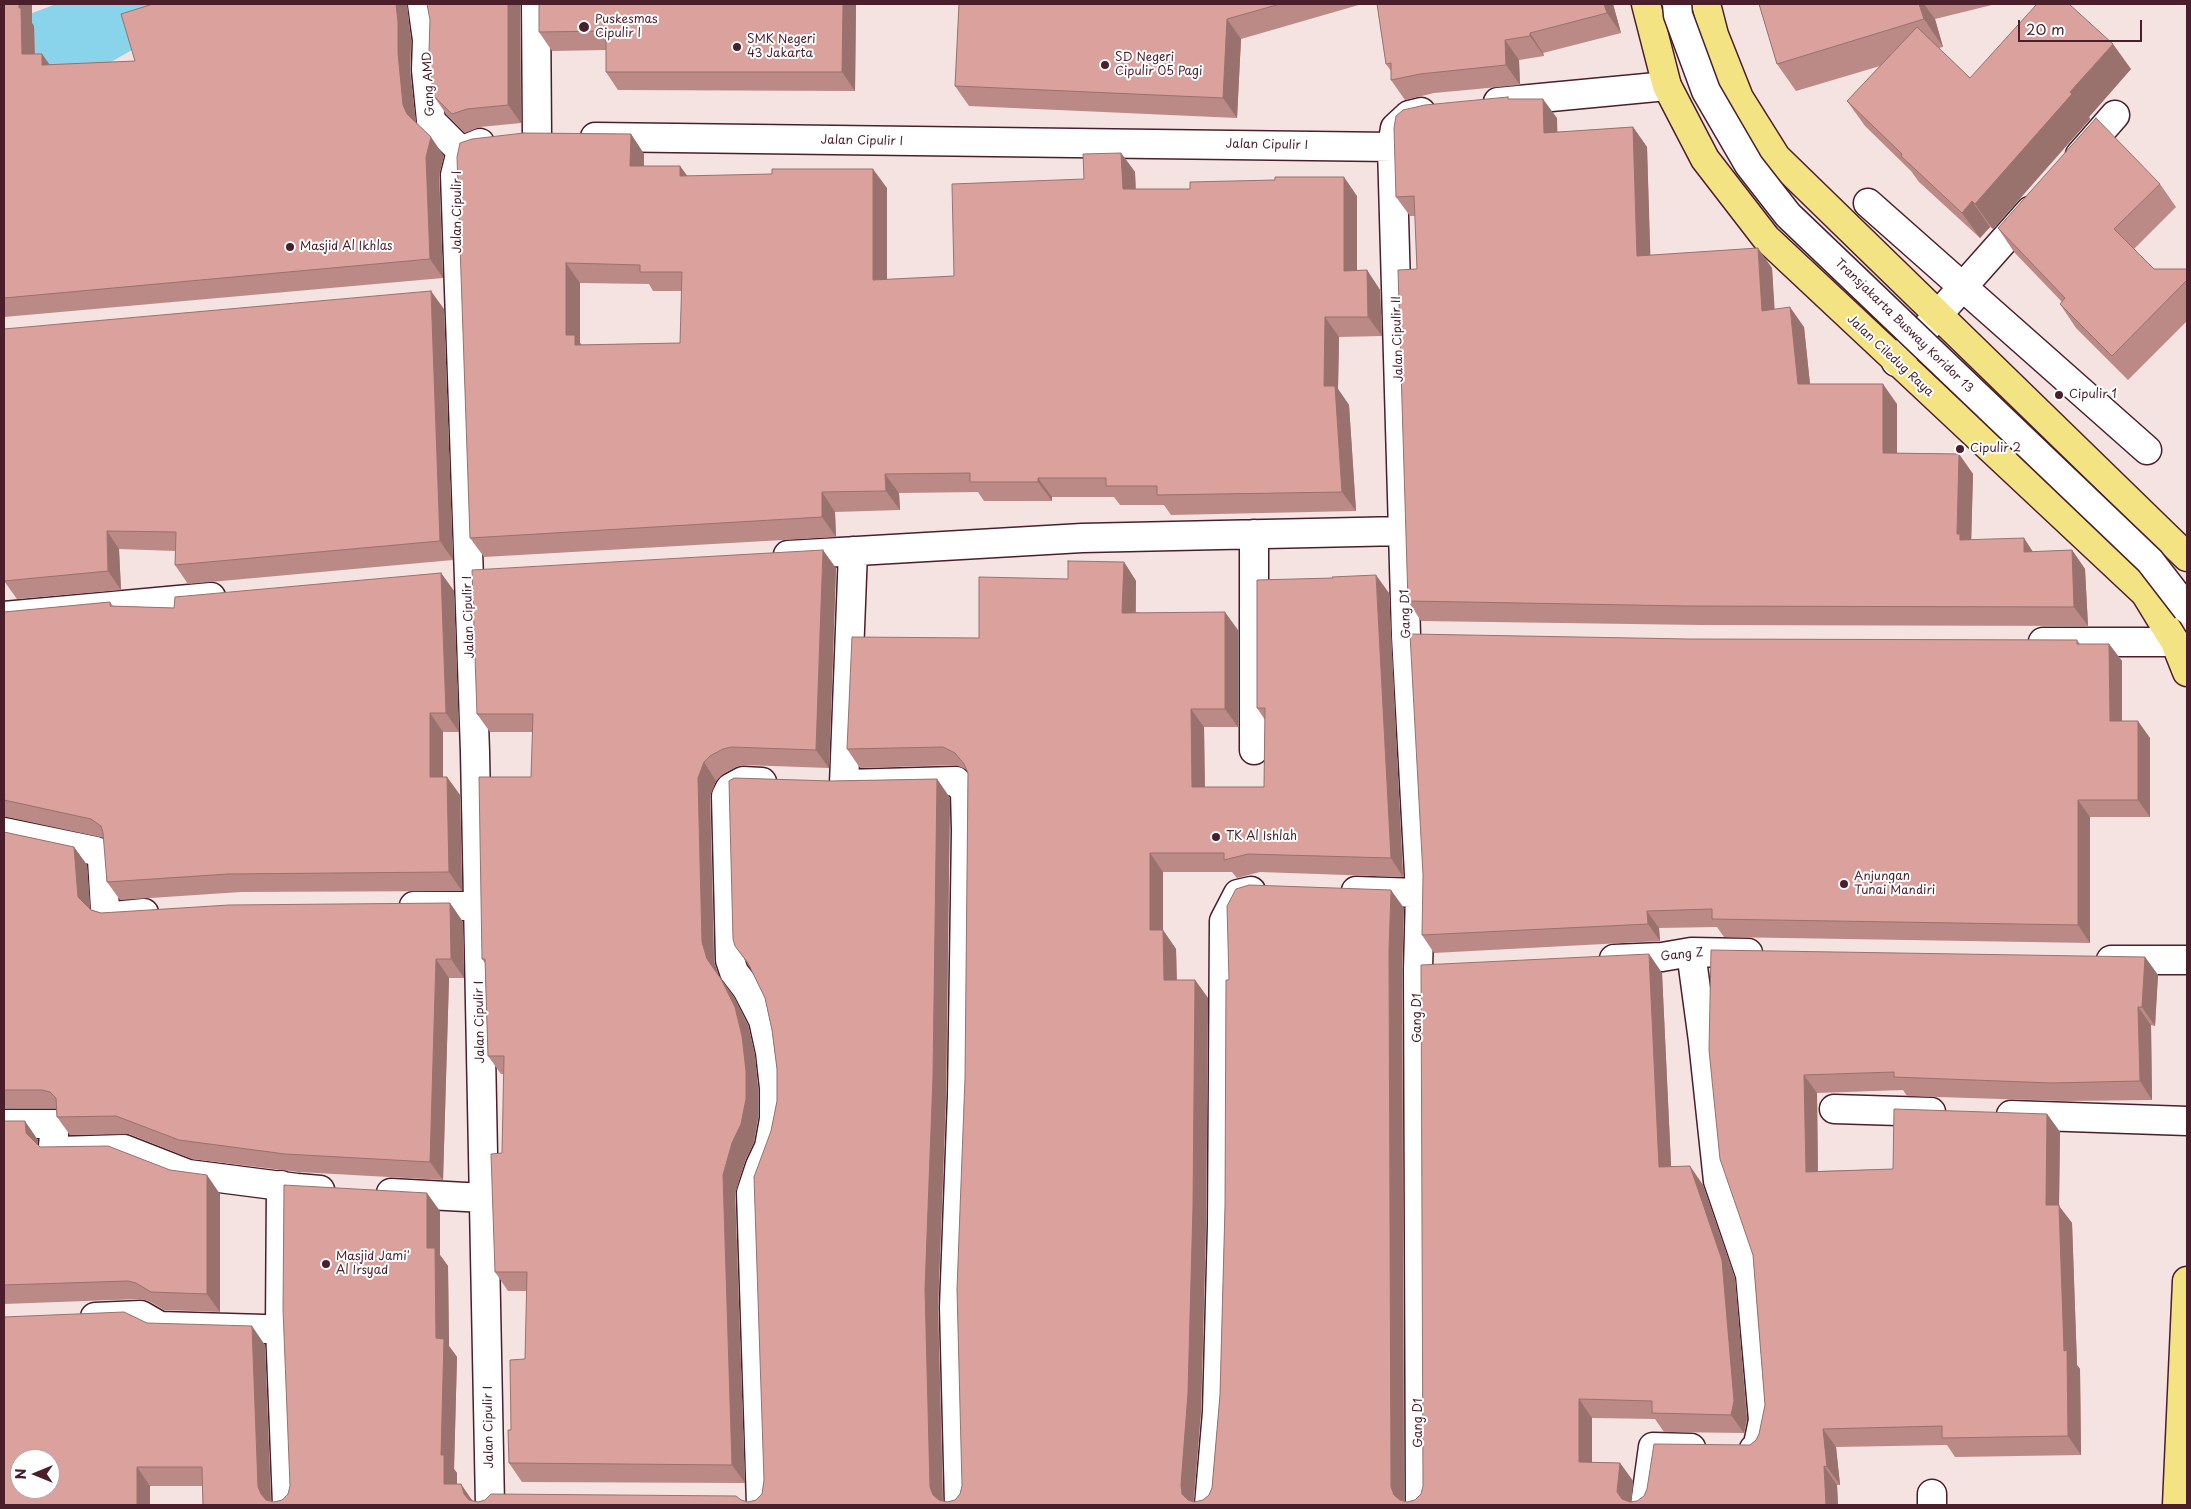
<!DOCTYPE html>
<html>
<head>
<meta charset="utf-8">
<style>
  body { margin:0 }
  #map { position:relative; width:2191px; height:1509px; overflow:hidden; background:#f4e3e1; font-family:"Playpen Sans",sans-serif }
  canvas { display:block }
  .frame { position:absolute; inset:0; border:5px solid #4a1f2b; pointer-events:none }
  .north { position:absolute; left:10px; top:1449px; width:50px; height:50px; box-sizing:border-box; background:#fff; border:1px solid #b7a5aa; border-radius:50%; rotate:270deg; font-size:14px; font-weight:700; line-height:20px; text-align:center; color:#4a1f2b }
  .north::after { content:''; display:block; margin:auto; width:18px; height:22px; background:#4a1f2b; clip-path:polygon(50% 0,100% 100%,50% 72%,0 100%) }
  .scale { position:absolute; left:2018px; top:20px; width:124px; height:22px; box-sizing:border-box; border:2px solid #4a1f2b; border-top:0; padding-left:6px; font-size:15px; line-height:18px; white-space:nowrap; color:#4a1f2b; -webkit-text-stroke:4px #fff; paint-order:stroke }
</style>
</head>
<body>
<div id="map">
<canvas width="2191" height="1509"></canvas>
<div class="frame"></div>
<div class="north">N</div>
<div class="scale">20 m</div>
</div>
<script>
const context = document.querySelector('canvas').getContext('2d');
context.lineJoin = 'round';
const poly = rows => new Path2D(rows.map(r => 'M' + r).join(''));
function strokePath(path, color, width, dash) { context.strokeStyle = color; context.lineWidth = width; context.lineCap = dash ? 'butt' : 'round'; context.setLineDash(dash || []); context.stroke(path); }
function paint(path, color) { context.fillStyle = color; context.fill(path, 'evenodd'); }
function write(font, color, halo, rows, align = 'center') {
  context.font = font + ' "Playpen Sans",sans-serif'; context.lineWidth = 4; context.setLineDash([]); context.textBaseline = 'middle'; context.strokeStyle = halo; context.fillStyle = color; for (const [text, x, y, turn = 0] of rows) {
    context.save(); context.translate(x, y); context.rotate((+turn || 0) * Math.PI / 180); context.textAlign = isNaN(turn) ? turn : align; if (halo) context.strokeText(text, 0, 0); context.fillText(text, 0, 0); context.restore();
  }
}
strokePath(poly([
  [4,58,22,57,88,32,137,4]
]), '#89d4ea', 75);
const minor = poly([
  [422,4,427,40,426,70,431,121,461,151],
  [536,4,537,137],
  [1498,102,1667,86],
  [595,137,1392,147,1395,128,1409,115,1421,112],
  [480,143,461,151,455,175,475,752,490,1505],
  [1392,147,1406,636,1420,893,1418,969,1420,1505],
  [2080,155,2115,115],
  [1868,203,2147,450],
  [1896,362,2030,211],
  [853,551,844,784,956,781,965,792,966,830,962,1096,954,1307,959,1505],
  [788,555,1082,538,1403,531],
  [4,616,211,597],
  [2043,642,2175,642],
  [1254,750,1254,534],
  [4,832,96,851,101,854,102,860,105,909,114,916,144,913],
  [1356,891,1420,893],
  [414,906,478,906],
  [1691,952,1703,1041,1718,1181,1750,1275,1763,1420,1757,1449,1754,1449],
  [1614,959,1662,957,1691,952,1748,953],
  [2111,960,2187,960],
  [1834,1109,1931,1112],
  [2011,1115,2187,1121],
  [4,1124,55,1124,53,1146,58,1151,124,1149,188,1174,297,1188,320,1190],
  [391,1193,484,1198],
  [95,1317,141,1315,160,1326,264,1329,280,1328,281,1185],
  [280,1328,287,1505],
  [1932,1494,1932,1505],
  [761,1505,751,1193,760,1166,769,1147,774,1119,774,1088,770,1052,763,1020,747,989,734,972,730,960,726,796,730,788,743,781,762,782],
  [1209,1505,1217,1412,1222,1225,1224,921,1238,894,1251,891],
  [1645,1505,1653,1447,1691,1448]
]);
const major = poly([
  [1646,4,1667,86,1705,159,1766,238,2145,593,2175,642,2187,672],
  [1706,4,1714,35,1739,98,1776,157,2187,557],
  [2177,1505,2187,1281]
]);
strokePath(minor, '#4a1f2b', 31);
strokePath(major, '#4a1f2b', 31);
strokePath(minor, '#fff', 28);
strokePath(major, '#f4e382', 28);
const minorBridge = poly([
  [1677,4,1678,15,1706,91,1749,165,1788,215,2150,561,2187,609]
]);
strokePath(minorBridge, '#4a1f2b', 31, []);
strokePath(minorBridge, '#fff', 28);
paint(poly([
  [4,4,32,4,32,23,34,26,35,54,42,54,49,65,135,61,153,4,407,4,411,41,410,71,416,122,444,156,439,175,443,278,4,317],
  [520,4,521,123,480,127,465,133,446,114,433,95,430,20],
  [856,4,855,91,618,90,606,72,606,50,552,51,539,32],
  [959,4,1362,4,1241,39,1237,118,969,106,955,86],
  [1377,4,1613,4,1621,33,1543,53,1544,56,1519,60,1520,85,1434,93,1405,100,1391,80,1391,71,1386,64],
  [1759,4,1996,4,1935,19,1943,47,1939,48,1970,78,2131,69,2089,117,2090,119,1993,229,1990,227,1980,238,1919,182,1911,171,1865,126,1847,101,1880,66,1796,91,1777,64],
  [1510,99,1557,118,1557,132,1633,127,1647,147,1650,255,1772,268,1774,309,1804,327,1810,384,1897,404,1897,453,1959,454,1973,474,1971,540,2033,552,2072,550,2085,569,2088,626,1701,625,1421,621,1408,601,1417,269,1415,216,1410,216,1396,197],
  [524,133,631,134,644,154,644,166,680,166,687,176,887,188,887,280,954,276,1084,179,1121,153,1135,172,1136,189,1357,196,1357,270,1367,270,1380,290,1382,336,1339,337,1338,389,1349,405,1356,511,1171,515,1164,505,1120,505,1114,497,1052,497,1052,501,984,501,978,492,899,493,900,510,835,512,836,537,484,557,470,538],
  [580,283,649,284,653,291,682,291,680,343,582,345,580,343],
  [2160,184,2176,207,2134,249,2154,269,2187,269,2187,321,2128,380,2076,328,2060,304,2062,302,2014,252,1998,228],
  [444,309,453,560,188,584,175,565,175,551,119,549,121,590,17,599,4,581,4,329],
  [1124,562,1136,581,1136,612,1238,630,1238,727,1204,727,1205,787,1264,787,1265,720,1257,708,1389,593,1403,877,1260,872,1237,878,1232,872,1163,872,1163,930,1176,949,1177,980,1195,980,1208,998,1206,1225,1201,1411,1194,1502,1203,1500,1209,1495,1212,1488,1220,1395,1225,1207,1229,980,1404,908,1402,969,1404,1502,1407,1502,1415,1500,1421,1494,1649,954,1662,973,1671,1167,1703,1185,1735,1278,1747,1419,1744,1433,1664,1432,1655,1419,1592,1418,1592,1462,1620,1463,1633,1481,1631,1502,1637,1501,1750,1445,1756,1440,1759,1434,1765,1405,1753,1255,1709,1050,2145,957,2158,975,2155,1026,2151,1025,2152,1100,2064,1101,1907,1096,1903,1090,1817,1093,1818,1171,1893,1169,2047,1114,2060,1132,2059,1206,2072,1223,2077,1365,2080,1369,2081,1455,1955,1457,1947,1445,1836,1447,1840,1485,1837,1485,1838,1505,203,1505,202,1486,150,1486,150,1505,4,1505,147,1323,265,1345,271,1501,274,1502,282,1500,288,1494,440,1211,440,1255,448,1266,449,1346,457,1357,454,1469,457,1473,457,1484,473,1501,478,1502,741,1500,748,1502,756,1500,762,1494,764,1480,771,1131,777,1101,777,1069,772,1030,765,998,750,967,735,946,831,781,937,779,950,798,946,1096,938,1307,943,1501,947,1502,955,1500,960,1494,962,1486,968,773,967,770,956,765,860,768,847,749,979,638,1068,579],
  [836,568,829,768,743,765,736,767,723,774,716,781,710,796,714,961,719,977,734,997,748,1025,755,1055,758,1089,758,1118,754,1142,745,1161,735,1194,745,1483,522,1482,509,1463,511,1430,525,1359,527,1291,508,1291,495,1272,502,1153,504,1074,501,1074,488,1056,485,963,482,959,531,777,533,732,490,732,477,714],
  [441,573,454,591,459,732,443,732,443,777,447,777,460,795,462,891,241,892,120,900,107,882,104,838,7,817,4,817,4,612,110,602,113,606,174,608],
  [1689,639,2077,640,2080,644,2109,644,2122,661,2122,721,2150,738,2150,817,2090,817,2090,943,1724,937,1717,927,1659,928,1660,941,1434,953,1422,935],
  [4,832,74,847,87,865,90,909,101,913,450,903,463,922,464,978,449,978,443,1180,298,1172,192,1159,129,1134,70,1135,57,1117,56,1109,55,1108,4,1108],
  [4,1121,38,1140,38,1146,40,1147,220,1194,220,1312,164,1310,149,1301,140,1299,4,1304]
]), '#bc8a86');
paint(poly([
  [19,4,32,4,32,23,34,26,35,73,22,54],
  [396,4,407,4,411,41,410,71,416,123,407,114,403,105,398,53],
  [508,4,520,4,521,123,508,105],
  [843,4,856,4,855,91,842,72],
  [1604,4,1613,4,1621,33,1607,13],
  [1919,4,1924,4,1935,19,1943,47,1924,19],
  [1227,19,1241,39,1237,118,1223,98],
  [1530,33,1543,53,1544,56,1530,36],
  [1505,40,1519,60,1520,85,1506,65],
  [2113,44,2131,69,2089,117,2090,119,1993,229,1975,204,2070,92],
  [42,54,55,72,42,65],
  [1543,99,1557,118,1558,153,1544,133],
  [1633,127,1647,147,1651,275,1637,256],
  [631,134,644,154,644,185,630,166],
  [431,137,444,156,439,175,443,278,430,259,426,157],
  [1121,153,1135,172,1136,208,1123,189],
  [680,166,694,185,680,176],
  [873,169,887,188,887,300,873,280],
  [1344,177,1357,196,1357,290,1344,271],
  [1972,201,1990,227,1980,238,1962,213],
  [1758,248,1772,268,1776,330,1762,311],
  [566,263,580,283,580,343,588,354,588,365,566,335],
  [1367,270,1380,290,1382,336,1368,317],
  [431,291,444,309,453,560,440,541],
  [1790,307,1804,327,1812,404,1798,384],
  [1325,317,1339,337,1338,389,1349,405,1356,511,1342,492,1324,386],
  [1883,384,1897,404,1897,472,1883,453],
  [1959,454,1973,474,1971,550,1960,540,1957,534],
  [885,474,899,493,900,510,886,491],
  [1038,478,1052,497,1052,501,1038,482],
  [822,492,835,512,836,537,822,517],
  [107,531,119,549,121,590,108,571],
  [2024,538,2037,558,2024,552],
  [823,550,836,568,829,768,816,750],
  [2072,550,2085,569,2088,626,2074,607],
  [1124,562,1136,581,1135,631,1122,613],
  [441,573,454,591,459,732,446,713],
  [1376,575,1389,593,1403,877,1391,858],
  [1225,612,1238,630,1238,727,1225,709],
  [2109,644,2122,661,2122,738,2110,721],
  [1191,709,1204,727,1205,805,1192,787],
  [430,713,443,732,443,795,430,777],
  [2138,721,2150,738,2150,817,2138,800],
  [704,762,716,781,710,796,714,961,719,977,707,959,702,942,698,778],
  [447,777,460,795,462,891,449,872],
  [937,779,950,798,946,1096,938,1307,943,1505,933,1495,930,1487,925,1289],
  [2078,800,2090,817,2090,943,2078,925],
  [74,847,87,865,91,916,78,897],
  [1150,853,1163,872,1163,949,1150,930],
  [1391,890,1404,908,1402,969,1404,1505,1394,1495,1391,1487,1389,951],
  [450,903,463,922,464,978,451,959],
  [1647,911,1659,928,1660,941,1648,924],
  [1163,930,1176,949,1177,999,1164,980],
  [1649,954,1662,973,1672,1185,1659,1167],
  [2145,957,2158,975,2155,1026,2142,1007],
  [436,959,449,978,443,1180,430,1162],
  [721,979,734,997,748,1025,755,1055,758,1089,758,1118,754,1142,745,1161,735,1194,745,1483,732,1465,723,1175],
  [1195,980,1208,998,1206,1225,1201,1411,1193,1504,1190,1505,1182,1494,1181,1485],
  [2138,1007,2151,1025,2152,1100,2140,1081],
  [1804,1075,1817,1093,1818,1190,1806,1172],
  [2047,1114,2060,1132,2059,1206,2072,1223,2077,1365,2080,1369,2081,1455,2068,1436,2046,1205],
  [25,1121,38,1140,38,1152,26,1133],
  [1690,1166,1703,1185,1735,1278,1747,1419,1744,1433,1731,1415],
  [207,1175,220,1194,220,1312,207,1294],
  [427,1193,440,1211,440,1255,448,1266,449,1346,457,1357,454,1469,457,1473,457,1502,444,1484,441,1455,436,1338,427,1248],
  [252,1326,265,1345,271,1505,261,1494,258,1487],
  [1579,1399,1592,1418,1592,1480,1579,1462],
  [1823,1429,1836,1447,1840,1485,1827,1467],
  [1620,1463,1633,1481,1631,1505,1627,1505,1617,1492],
  [1824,1466,1837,1485,1838,1505,1826,1505],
  [137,1467,150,1486,150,1505,137,1505],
  [461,1484,474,1503,475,1505,464,1494]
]), '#99716d');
const building = poly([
  [4,4,19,4,19,8,21,8,22,54,42,54,42,65,135,61,121,14,153,4,396,4,398,22,398,53,403,105,407,114,431,137,426,157,430,259,4,298,4,4],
  [427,4,508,4,508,105,467,109,452,114,433,95,429,51,430,20,427,4],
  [539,4,843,4,842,72,606,72,606,31,539,32,539,4],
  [959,4,1280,4,1227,19,1223,98,955,86,959,4],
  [1377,4,1604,4,1607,13,1530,33,1530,36,1505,40,1506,65,1420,74,1391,80,1391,63,1386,64,1377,4],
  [1759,4,1919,4,1924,19,1777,64,1759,4],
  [2037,4,2069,4,2113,44,2070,92,2072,94,1975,204,1972,201,1962,213,1901,156,1902,154,1847,101,1917,27,1970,78,2037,4],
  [1508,97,1508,99,1543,99,1544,133,1633,127,1637,256,1758,248,1762,311,1790,307,1798,384,1883,384,1883,453,1959,454,1957,534,1960,534,1960,540,2024,538,2024,552,2072,550,2074,607,1687,606,1408,601,1398,270,1417,269,1414,196,1396,197,1394,128,1396,116,1403,110,1425,105,1508,97],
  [2096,118,2160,184,2114,229,2154,269,2187,269,2187,280,2112,356,2060,304,2065,298,1998,228,2096,118],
  [524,133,631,134,630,166,680,166,680,176,772,174,772,169,873,169,873,280,954,276,952,184,1084,179,1083,154,1121,153,1123,189,1190,189,1190,182,1275,180,1275,177,1344,177,1344,271,1367,270,1368,317,1325,317,1324,386,1335,386,1342,492,1157,495,1157,486,1106,486,1106,478,1038,478,1038,482,970,482,970,473,885,474,886,491,822,492,822,517,470,538,457,157,460,143,472,139,524,133],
  [566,263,640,265,640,272,682,272,680,343,575,345,575,335,566,335,566,263],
  [431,291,440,541,175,565,176,532,107,531,108,571,4,581,4,329,431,291],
  [823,550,816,750,731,747,723,749,710,756,704,762,698,778,702,942,707,959,721,979,735,1007,742,1036,746,1071,746,1099,741,1124,732,1143,723,1175,732,1465,509,1463,508,1430,511,1430,510,1360,525,1359,527,1272,495,1272,491,1154,502,1153,504,1056,488,1056,485,959,482,959,479,777,531,777,533,714,477,714,472,570,823,550],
  [1068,561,1124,562,1122,613,1225,612,1225,709,1191,709,1192,787,1264,787,1265,708,1257,708,1257,580,1333,578,1332,577,1376,575,1391,858,1248,854,1224,860,1224,853,1150,853,1150,930,1163,930,1164,980,1195,980,1193,1206,1188,1393,1181,1485,1182,1494,1188,1500,1194,1502,1203,1500,1209,1495,1212,1488,1220,1395,1225,1207,1226,980,1229,980,1227,906,1236,889,1249,885,1391,890,1389,951,1391,1487,1394,1495,1400,1500,1407,1502,1415,1500,1421,1494,1423,1486,1421,965,1649,954,1659,1167,1690,1166,1722,1260,1734,1401,1731,1415,1652,1413,1652,1401,1579,1399,1579,1462,1620,1463,1617,1492,1622,1499,1630,1502,1637,1501,1644,1496,1647,1489,1654,1444,1750,1445,1756,1440,1759,1434,1765,1405,1753,1255,1720,1159,1709,1050,1711,950,2145,957,2142,1007,2138,1007,2140,1081,2052,1083,1894,1077,1894,1072,1804,1075,1806,1172,1893,1169,1894,1109,2047,1114,2046,1205,2059,1205,2064,1351,2067,1350,2068,1436,1942,1438,1942,1426,1823,1429,1827,1467,1824,1466,1826,1505,203,1505,202,1467,137,1467,137,1505,4,1505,4,1317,124,1312,147,1323,252,1326,258,1487,261,1494,266,1500,274,1502,282,1500,288,1494,290,1486,283,1309,284,1185,427,1193,427,1248,435,1248,436,1338,444,1339,441,1455,444,1455,444,1484,461,1484,464,1494,469,1500,478,1502,485,1500,491,1494,736,1496,741,1500,748,1502,756,1500,762,1494,764,1480,754,1177,771,1131,777,1101,777,1069,772,1030,765,998,748,963,735,946,733,939,729,781,734,778,831,781,937,779,933,1077,925,1289,930,1487,933,1495,939,1500,947,1502,955,1500,960,1494,962,1486,957,1289,965,1078,968,773,964,764,955,753,943,747,847,749,852,637,979,638,979,577,1068,579,1068,561],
  [20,1459,50,1459,50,1489,20,1489,20,1459],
  [441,573,446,713,430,713,430,777,447,777,449,872,228,874,107,882,103,833,101,826,91,819,4,800,4,612,110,602,110,606,174,608,175,597,441,573],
  [1410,634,1689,639,2077,640,2077,644,2109,644,2110,721,2138,721,2138,800,2078,800,2078,925,1712,919,1712,909,1647,911,1648,924,1422,935,1423,875,1410,634],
  [4,832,74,847,78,897,91,910,101,913,229,905,450,903,451,959,436,959,430,1162,285,1154,179,1140,116,1116,57,1117,56,1098,50,1092,42,1090,4,1090,4,832],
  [4,1121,25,1121,26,1133,40,1147,108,1146,170,1170,207,1175,207,1294,151,1292,136,1283,128,1281,4,1285,4,1121]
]);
paint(building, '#dba19c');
strokePath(building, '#99716d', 1);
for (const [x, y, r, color] of [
  [584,27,6,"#4a1f2b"],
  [737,47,5,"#4a1f2b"],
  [1105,65,5,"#4a1f2b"],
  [290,247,5,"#4a1f2b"],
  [2059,395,5,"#4a1f2b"],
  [1960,449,5,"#4a1f2b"],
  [1216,837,5,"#4a1f2b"],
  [1844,884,5,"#4a1f2b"],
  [326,1264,5,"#4a1f2b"]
]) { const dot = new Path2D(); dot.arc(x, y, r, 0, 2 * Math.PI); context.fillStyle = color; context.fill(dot); strokePath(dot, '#fff', 2); }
write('12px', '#4a1f2b', '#fff', [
  ["Puskesmas",595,20],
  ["Cipulir I",595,34],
  ["SMK Negeri",747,40],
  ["43 Jakarta",747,54],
  ["SD Negeri",1115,58],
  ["Cipulir 05 Pagi",1115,72],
  ["Masjid Al Ikhlas",300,247],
  ["Cipulir 1",2069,395],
  ["Cipulir 2",1970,449],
  ["TK Al Ishlah",1226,837],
  ["Anjungan",1854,877],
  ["Tunai Mandiri",1854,891],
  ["Masjid Jami'",336,1257],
  ["Al Irsyad",336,1271]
], 'left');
write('12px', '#4a1f2b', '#fff', [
  ["Gang AMD",429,84,-93],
  ["Jalan Cipulir I",862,141,1],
  ["Jalan Cipulir I",1267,145,1],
  ["Jalan Cipulir I",458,212,-90],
  ["Transjakarta Busway Koridor 13",1904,326,44],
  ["Jalan Cipulir II",1398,339,-92],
  ["Jalan Ciledug Raya",1890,356,43],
  ["Gang D1",1406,614,-92],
  ["Jalan Cipulir I",469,617,-92],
  ["Gang Z",1682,955,-6],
  ["Gang D1",1418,1018,-90],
  ["Jalan Cipulir I",480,1022,-91],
  ["Gang D1",1419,1423,-90],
  ["Jalan Cipulir I",489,1427,-91]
]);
</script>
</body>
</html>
